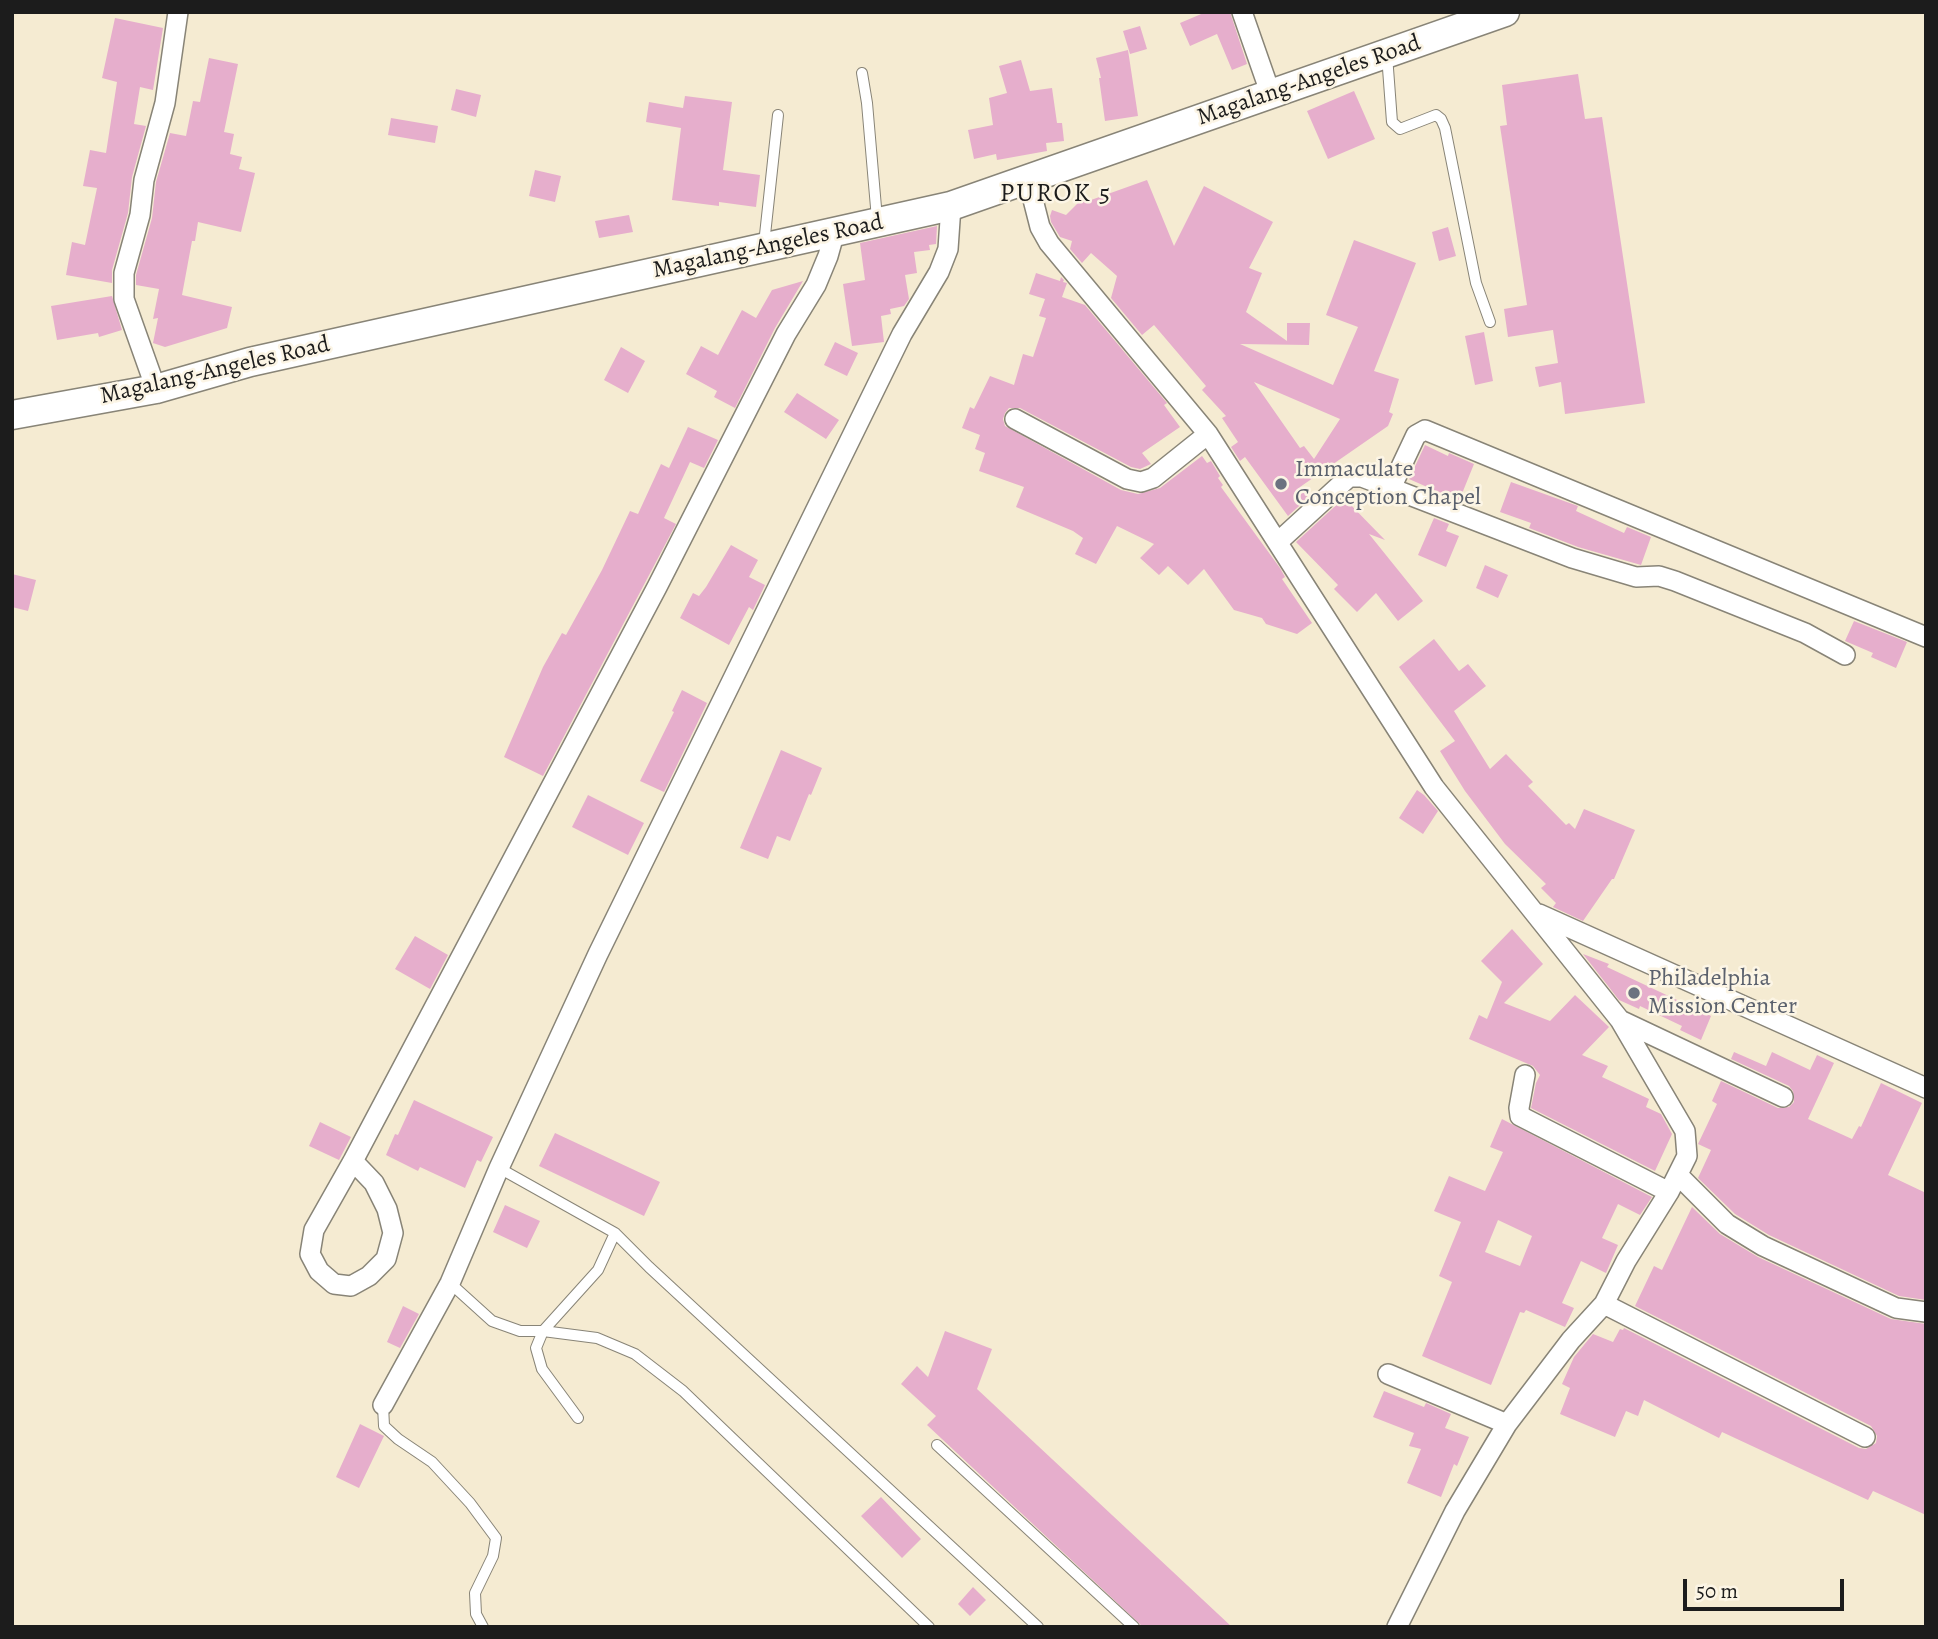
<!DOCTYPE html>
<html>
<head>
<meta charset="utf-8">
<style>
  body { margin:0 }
  #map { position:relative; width:1938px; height:1639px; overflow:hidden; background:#f5ebd2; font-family:Alegreya,serif }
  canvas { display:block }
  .frame { position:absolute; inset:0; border:14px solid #1c1c1c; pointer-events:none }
  .scale { position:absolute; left:1683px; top:1579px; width:161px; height:32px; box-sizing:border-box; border:4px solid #1c1c1c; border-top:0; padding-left:9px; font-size:21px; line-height:24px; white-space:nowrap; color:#1c1c1c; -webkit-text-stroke:5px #fcf5e5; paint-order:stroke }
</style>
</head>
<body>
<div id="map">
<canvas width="1938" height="1639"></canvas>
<div class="frame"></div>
<div class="scale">50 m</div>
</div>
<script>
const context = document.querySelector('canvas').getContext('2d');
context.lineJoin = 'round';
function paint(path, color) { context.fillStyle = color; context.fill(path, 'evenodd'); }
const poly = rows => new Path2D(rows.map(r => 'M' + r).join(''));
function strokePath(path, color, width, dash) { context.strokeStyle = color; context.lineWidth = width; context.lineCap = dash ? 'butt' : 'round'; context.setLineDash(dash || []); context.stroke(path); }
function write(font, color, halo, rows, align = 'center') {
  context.font = font + ' Alegreya,serif'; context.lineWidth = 5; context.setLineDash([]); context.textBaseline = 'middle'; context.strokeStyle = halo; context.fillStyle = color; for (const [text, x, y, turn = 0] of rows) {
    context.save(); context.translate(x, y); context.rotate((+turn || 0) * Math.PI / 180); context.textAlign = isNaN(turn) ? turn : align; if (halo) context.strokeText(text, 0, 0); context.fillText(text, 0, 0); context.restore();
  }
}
paint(poly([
  [1206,12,1230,12,1247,64,1232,70,1217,34,1190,46,1180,23],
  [115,18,163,28,153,90,140,87,134,124,146,126,132,177,128,213,112,270,112,283,66,275,72,242,85,245,97,188,83,186,90,150,106,153,117,82,102,78],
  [1140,26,1147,49,1130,54,1123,31],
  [1128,50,1138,116,1105,121,1099,78,1101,78,1096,58],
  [209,58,238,64,224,132,234,134,230,154,242,157,239,169,255,173,241,232,198,222,195,241,192,241,182,295,232,307,227,328,165,347,153,343,158,318,153,319,159,289,136,285,136,275,152,218,156,182,170,133,186,136,193,101,200,102],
  [1021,60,1030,91,1052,88,1057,123,1062,123,1064,141,1046,143,1047,151,997,160,996,154,974,159,968,130,993,125,989,98,1007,93,999,66],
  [1578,74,1585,119,1602,117,1645,403,1565,414,1561,382,1539,387,1535,367,1558,363,1553,330,1508,337,1504,309,1527,305,1500,126,1507,125,1502,85],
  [456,89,481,95,476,117,451,110],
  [1354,91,1375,139,1328,159,1307,111],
  [685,96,732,102,723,170,760,175,756,207,719,202,719,206,672,200,681,128,646,122,649,102,683,108],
  [391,118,438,126,435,143,388,135],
  [535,170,561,176,555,202,529,196],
  [1147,180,1174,246,1204,186,1273,222,1249,268,1262,273,1246,312,1287,341,1287,323,1310,323,1309,345,1240,344,1333,385,1358,327,1326,315,1354,240,1416,263,1374,371,1399,379,1389,412,1393,414,1388,426,1300,487,1308,498,1288,516,1245,457,1240,461,1231,447,1238,442,1222,418,1226,416,1202,390,1206,386,1154,325,1142,335,1111,298,1117,276,1091,253,1082,263,1070,249,1072,241,1060,237,1051,222,1050,216,1052,210,1066,215,1086,195,1091,200],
  [1254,382,1340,419,1314,459,1304,446,1300,448],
  [629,215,633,232,599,238,595,221],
  [937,226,936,244,929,245,930,250,914,252,917,273,905,275,909,299,904,306,890,309,891,314,881,316,884,342,852,346,843,284,865,280,860,243],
  [1448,227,1456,256,1439,261,1432,232],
  [1036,273,1060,281,1061,277,1064,280,1063,282,1067,283,1062,297,1085,305,1167,403,1164,405,1180,427,1142,453,1151,464,1140,469,1131,467,1020,408,1009,408,1005,413,1003,419,1005,426,1121,490,1138,494,1160,488,1202,456,1207,463,1211,461,1220,476,1218,478,1223,485,1221,487,1280,568,1285,577,1282,579,1312,623,1297,634,1266,624,1262,618,1234,610,1204,569,1188,585,1168,566,1159,575,1140,558,1154,544,1117,526,1096,564,1075,554,1083,538,1073,531,1016,507,1024,487,979,471,985,453,975,449,980,435,962,428,970,407,974,409,990,376,1014,385,1023,354,1033,357,1046,318,1039,316,1045,299,1029,294],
  [803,281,775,328,735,408,714,397,717,391,686,374,701,346,718,355,742,310,756,318,772,290],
  [112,296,122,330,99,337,98,333,57,340,51,306],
  [1484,332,1493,381,1475,385,1465,336],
  [835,342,858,353,847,376,824,365],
  [621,347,645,361,628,393,604,380],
  [797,393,839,420,826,439,784,412],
  [688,427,718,440,704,468,690,462,664,518,676,524,543,776,504,757,543,667,562,633,566,635,602,570,630,511,638,514,661,464,669,468],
  [1425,445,1448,456,1449,453,1474,464,1459,501,1409,479],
  [1511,482,1578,506,1576,511,1624,533,1627,527,1651,537,1641,565,1578,547,1529,528,1531,523,1500,512],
  [1344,498,1385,540,1369,534,1423,601,1398,621,1376,593,1357,612,1334,589,1338,585,1296,542],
  [1434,518,1449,524,1446,531,1459,536,1446,567,1418,555],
  [731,545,758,560,749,577,765,585,753,610,749,607,729,645,680,618,693,593,699,596,706,587],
  [1485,565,1508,575,1498,598,1476,588],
  [12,574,36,580,28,611,12,607],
  [1854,621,1907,642,1896,668,1871,657,1873,653,1845,641],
  [1434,639,1459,671,1468,664,1486,686,1454,711,1490,769,1506,754,1533,782,1528,786,1566,825,1569,823,1575,829,1584,809,1635,830,1614,879,1612,879,1583,921,1553,907,1556,903,1541,888,1546,884,1505,844,1465,791,1440,751,1455,741,1399,667],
  [682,690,707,703,664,792,640,781,674,712,672,711],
  [781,750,822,768,811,795,809,794,790,841,777,836,768,859,740,848],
  [1417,790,1424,795,1438,811,1423,834,1399,818],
  [588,795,644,823,628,855,572,827],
  [1512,929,1543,964,1504,1003,1550,1021,1575,995,1609,1027,1582,1055,1608,1066,1602,1077,1649,1099,1646,1107,1661,1114,1672,1134,1655,1171,1531,1108,1536,1083,1540,1075,1533,1066,1469,1039,1479,1015,1487,1019,1502,982,1481,961],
  [415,936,448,955,430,989,395,969],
  [1583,954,1609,964,1607,967,1711,1016,1701,1040,1680,1030,1682,1026,1640,1006,1639,1009,1619,1000],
  [1734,1052,1766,1066,1772,1052,1810,1070,1817,1055,1834,1063,1808,1119,1852,1139,1859,1126,1861,1127,1881,1083,1922,1103,1888,1175,1926,1193,1926,1300,1899,1296,1769,1235,1735,1214,1698,1178,1711,1150,1698,1144,1717,1104,1712,1101,1721,1081,1778,1108,1789,1107,1794,1102,1793,1091,1789,1086,1731,1059],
  [414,1100,493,1137,481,1162,477,1160,465,1188,420,1167,418,1171,386,1155,395,1134,398,1135],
  [1502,1119,1652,1197,1640,1215,1618,1204,1602,1238,1618,1245,1606,1273,1581,1261,1562,1303,1574,1308,1565,1327,1526,1310,1524,1313,1520,1312,1491,1385,1422,1356,1452,1282,1439,1276,1461,1222,1434,1211,1449,1176,1485,1191,1503,1152,1490,1147],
  [1498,1220,1532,1236,1520,1266,1485,1252],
  [320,1122,351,1137,339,1160,309,1146],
  [555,1133,660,1182,644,1216,539,1166],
  [505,1205,540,1221,527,1248,493,1232],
  [1692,1207,1720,1234,1758,1257,1891,1319,1926,1324,1926,1515,1873,1491,1868,1500,1722,1432,1719,1438,1644,1400,1638,1416,1626,1411,1615,1437,1560,1414,1570,1388,1562,1384,1574,1357,1593,1334,1613,1342,1620,1329,1623,1330,1624,1328,1859,1448,1866,1449,1876,1443,1877,1436,1871,1426,1635,1306,1654,1266,1662,1270],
  [403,1306,419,1314,400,1348,387,1342],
  [945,1331,992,1349,977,1389,1232,1627,1143,1627,927,1425,936,1416,901,1384,917,1366,928,1377],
  [1384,1391,1424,1407,1426,1403,1451,1414,1445,1428,1469,1437,1457,1466,1454,1464,1441,1497,1407,1483,1421,1449,1409,1446,1414,1433,1373,1417],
  [360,1424,384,1436,359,1488,336,1477],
  [881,1497,921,1539,902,1558,861,1516],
  [973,1587,986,1600,970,1616,958,1604]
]), '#e6aecc');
const service = poly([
  [1387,55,1392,122,1400,129,1436,115,1441,119,1445,128,1476,283,1490,322],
  [862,73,867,103,877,219],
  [764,244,778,115],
  [499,1168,615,1233,649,1267,1038,1627],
  [450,1283,492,1321,520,1331,543,1331,597,1338,635,1354,683,1391,929,1627],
  [383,1405,384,1426,398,1439,432,1462,470,1503,496,1538,493,1556,475,1593,476,1614,483,1627],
  [578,1418,542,1369,536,1348,543,1331,598,1270,615,1233],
  [937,1445,1134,1627]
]);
const minor = poly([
  [1242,12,1271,95],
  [1028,180,1040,227,1049,243,1208,434,1434,787,1620,1020,1685,1131,1687,1156,1669,1192,1626,1261,1604,1304,1571,1340,1507,1424,1455,1511,1397,1627],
  [156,389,124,299,124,273,140,215,144,180,165,103,178,12],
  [1015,419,1127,479,1141,482,1153,478,1208,434],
  [1391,488,1572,558,1636,577,1659,576,1675,581,1805,633,1845,655],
  [1278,542,1349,477,1362,477,1391,488,1416,435,1425,430,1926,637],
  [1539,914,1926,1088],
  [1620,1020,1783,1097],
  [1525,1075,1519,1108,1520,1116,1669,1192],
  [353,1161,374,1183,387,1209,393,1233,386,1259,369,1276,351,1286,334,1284,319,1271,310,1254,314,1230,353,1161,657,587,786,334,816,285,828,256,835,231],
  [1678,1175,1727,1224,1763,1246,1896,1308,1926,1312],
  [1604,1304,1865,1437],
  [1388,1374,1507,1424],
  [383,1405,450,1283,499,1168,598,954,902,334,939,272,948,249,951,206]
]);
const secondary = poly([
  [12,415,156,389,250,362,951,206,1505,12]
]);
strokePath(service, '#888477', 12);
strokePath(minor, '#888477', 22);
strokePath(secondary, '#888477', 31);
strokePath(service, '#fff', 10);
strokePath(minor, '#fff', 19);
strokePath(secondary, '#fff', 28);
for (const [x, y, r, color] of [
  [1281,484,7,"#6b7280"],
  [1634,993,7,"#6b7280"]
]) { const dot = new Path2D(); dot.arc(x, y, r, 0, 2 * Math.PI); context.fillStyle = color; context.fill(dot); strokePath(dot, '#fcf5e5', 2.5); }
write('24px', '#1c1c1c', '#fcf5e5', [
  ["Magalang-Angeles Road",1309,81,-19],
  ["Magalang-Angeles Road",768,247,-12],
  ["Magalang-Angeles Road",215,371,-13]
]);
write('24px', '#5b616d', '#fcf5e5', [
  ["Immaculate",1295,470],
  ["Conception Chapel",1295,498],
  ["Philadelphia",1648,979],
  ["Mission Center",1648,1007]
], 'left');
context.letterSpacing = '2px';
write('26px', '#1c1c1c', '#fcf5e5', [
  ["PUROK 5",1056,195]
]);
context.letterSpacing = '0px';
</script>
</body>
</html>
